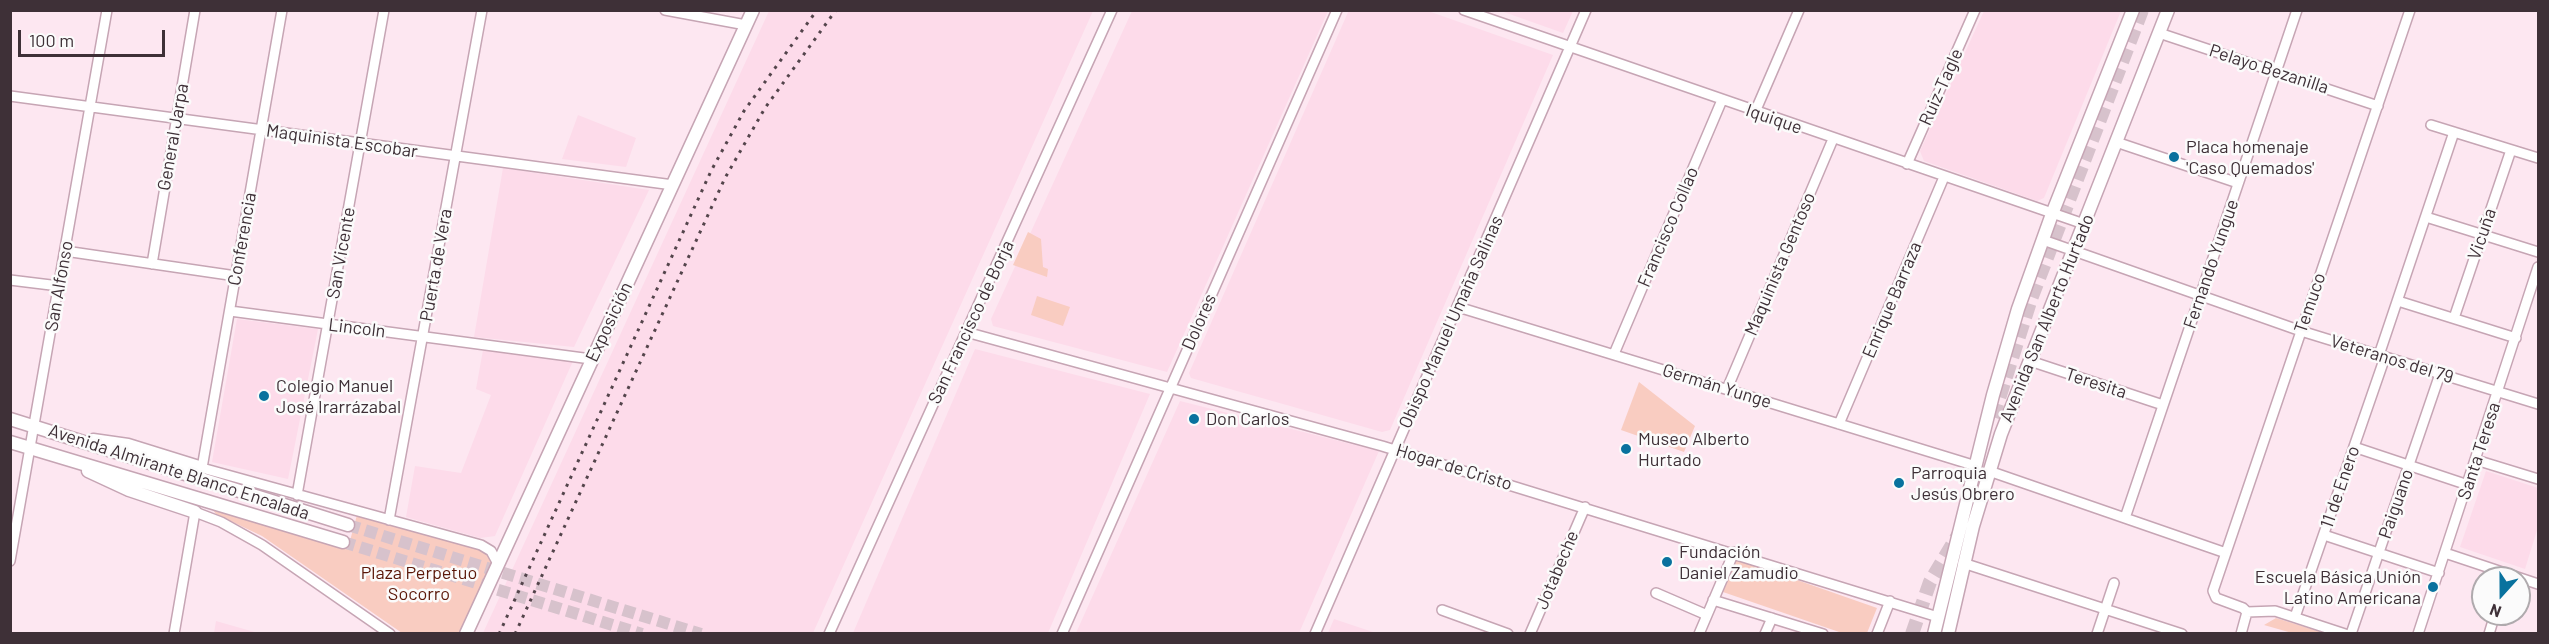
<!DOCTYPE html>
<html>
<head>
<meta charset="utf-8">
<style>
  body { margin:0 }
  #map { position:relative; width:2549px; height:644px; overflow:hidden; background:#fde7f1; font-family:Barlow,sans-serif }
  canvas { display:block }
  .frame { position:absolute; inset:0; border:12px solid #3e3037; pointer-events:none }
  .north { position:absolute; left:2471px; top:566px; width:60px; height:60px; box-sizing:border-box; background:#fbfbfb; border:2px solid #afaaad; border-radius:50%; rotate:201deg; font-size:16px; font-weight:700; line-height:24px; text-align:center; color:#3e3037 }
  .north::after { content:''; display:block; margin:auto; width:21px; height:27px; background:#09729e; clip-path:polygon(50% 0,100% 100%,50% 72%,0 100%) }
  .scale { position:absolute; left:18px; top:30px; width:147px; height:27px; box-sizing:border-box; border:3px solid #3e3037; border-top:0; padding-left:8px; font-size:18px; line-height:21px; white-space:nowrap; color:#3e3037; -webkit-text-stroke:4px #fbfbfb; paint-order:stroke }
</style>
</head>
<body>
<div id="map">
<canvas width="2549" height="644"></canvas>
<div class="frame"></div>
<div class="north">N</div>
<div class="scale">100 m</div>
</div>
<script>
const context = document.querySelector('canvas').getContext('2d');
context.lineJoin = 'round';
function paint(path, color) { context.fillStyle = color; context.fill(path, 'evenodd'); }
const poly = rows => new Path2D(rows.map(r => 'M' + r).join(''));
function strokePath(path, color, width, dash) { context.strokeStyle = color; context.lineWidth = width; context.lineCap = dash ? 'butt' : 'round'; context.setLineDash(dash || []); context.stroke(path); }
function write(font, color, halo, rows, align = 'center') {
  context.font = font + ' Barlow,sans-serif'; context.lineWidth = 5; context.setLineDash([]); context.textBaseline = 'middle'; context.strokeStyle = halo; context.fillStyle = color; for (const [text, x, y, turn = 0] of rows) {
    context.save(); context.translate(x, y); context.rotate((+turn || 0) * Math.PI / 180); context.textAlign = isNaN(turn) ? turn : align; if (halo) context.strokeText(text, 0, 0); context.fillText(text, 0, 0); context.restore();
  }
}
paint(poly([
  [1349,10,1428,11,1553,55,1390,430,1382,432,1191,378,1189,373],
  [769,11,1093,11,813,633,483,633],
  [1132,11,1328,11,1167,372,993,326,991,319],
  [1501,11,1573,10,1573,11,1563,33],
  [1984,11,2121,11,2044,198,2037,201,1924,161,1920,151],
  [578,115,636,138,626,167,562,159],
  [503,168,649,190,574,347,474,337],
  [237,319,318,329,288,479,212,462],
  [975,349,1150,394,1048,633,853,633],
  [483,350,573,361,495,536,480,538,406,517,415,466,461,473,491,395,476,389],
  [1180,401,1379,451,1299,633,1076,633],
  [2486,471,2538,488,2538,527,2525,569,2460,547],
  [1334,619,1376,633,1328,633],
  [216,621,258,633,214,633]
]), '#fddbea');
paint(poly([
  [1028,232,1041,239,1043,267,1048,269,1047,277,1013,265],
  [1037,296,1070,307,1063,326,1031,315],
  [1639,382,1695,426,1684,452,1621,430],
  [212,509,348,548,357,515,484,549,492,564,462,633,402,633,262,536,216,514],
  [1737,559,1877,608,1867,633,1842,633,1723,592],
  [2276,618,2324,633,2292,633,2264,625]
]), '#f9ccc1');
strokePath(poly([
  [348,525,701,634],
  [343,542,642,634]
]), '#d7c2cc', 12, [12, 6]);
strokePath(poly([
  [1993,417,2031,299,2142,10],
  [1912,634,1930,582,1958,535]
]), '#d7c2cc', 14, [14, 7]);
const minor = poly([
  [282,10,202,468,481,545,491,551,497,562],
  [665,10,746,25],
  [1464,10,2084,224],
  [2159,33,2378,106],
  [10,96,673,185],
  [1755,112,1799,10],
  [2431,125,2538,158],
  [2116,142,2238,183],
  [1907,164,1975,10],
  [2426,217,2538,252],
  [2043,240,2301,331,2538,404],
  [65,251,236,276],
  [152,264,195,10],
  [10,280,59,286],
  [2398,301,2516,338],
  [1458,307,1976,466],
  [230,311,591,359],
  [2454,318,2511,150],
  [966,332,1382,446,1938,617],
  [1614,354,1722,100],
  [2379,355,2454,132],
  [2030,361,2163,405],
  [1727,389,1833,139],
  [1839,424,1944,177],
  [2354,447,2468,485],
  [2476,460,2538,479],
  [1989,471,2226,553],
  [297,495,384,10],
  [2125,518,2297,10],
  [389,520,482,10],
  [2324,535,2439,573],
  [2445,553,2538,584],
  [10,561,107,10],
  [1963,563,2182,634],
  [1656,593,1707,615],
  [1713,600,1823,634],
  [1442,610,1508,634],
  [2295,617,2385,357],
  [174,634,195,512,221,522,262,545,390,634],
  [829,634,1112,10],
  [1062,634,1337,10],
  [1315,634,1586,10],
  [1530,634,1585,507],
  [1699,634,1734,552],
  [1765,634,1772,618],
  [1877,634,1890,601],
  [2097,634,2114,583],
  [2241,634,2247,612],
  [2345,634,2275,611,2247,612,2243,608,2216,598,2213,591,2410,10],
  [2351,634,2440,374],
  [2418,634,2538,267],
  [2489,634,2495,614]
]);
const major = poly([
  [10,419,348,525],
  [93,440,128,445,202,468],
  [10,442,343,542],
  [88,471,129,490,195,512],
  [466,634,753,10],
  [1934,634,1993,395,2018,309,2052,214,2133,10],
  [1948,634,1973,526,2001,434,2168,10]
]);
strokePath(minor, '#c6a5b4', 12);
strokePath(major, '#c6a5b4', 15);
strokePath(minor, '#fff', 9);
strokePath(major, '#fff', 12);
strokePath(poly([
  [499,634,711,171,744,111,817,10],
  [515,634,725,178,765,108,836,10]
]), '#53444b', 3, [3, 6]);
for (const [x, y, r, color] of [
  [2174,157,6,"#09729e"],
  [264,396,6,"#09729e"],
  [1194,419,6,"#09729e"],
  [1626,449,6,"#09729e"],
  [1899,483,6,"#09729e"],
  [1667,562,6,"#09729e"],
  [2433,587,6,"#09729e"]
]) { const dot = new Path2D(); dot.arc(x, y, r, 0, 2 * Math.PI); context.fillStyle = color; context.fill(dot); strokePath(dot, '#fbfbfb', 2); }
write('18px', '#3e3037', '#fbfbfb', [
  ["Pelayo Bezanilla",2269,69,18],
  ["Ruiz-Tagle",1941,87,-66],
  ["Iquique",1774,119,19],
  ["General Jarpa",173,137,-80],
  ["Maquinista Escobar",342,141,8],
  ["Francisco Collao",1668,227,-67],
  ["Vicuña",2482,234,-71],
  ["Conferencia",242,239,-80],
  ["San Vicente",341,253,-80],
  ["Maquinista Gentoso",1780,264,-67],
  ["Fernando Yungue",2211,264,-71],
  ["Puerta de Vera",436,265,-80],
  ["San Alfonso",59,286,-80],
  ["Enrique Barraza",1892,300,-67],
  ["Temuco",2310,303,-71],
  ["Avenida San Alberto Hurtado",2047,318,-68],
  ["Exposición",609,322,-65],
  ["San Francisco de Borja",971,322,-65],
  ["Dolores",1199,322,-66],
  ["Obispo Manuel Umaña Salinas",1451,322,-66],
  ["Lincoln",357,328,7],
  ["Veteranos del 79",2392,359,17],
  ["Teresita",2096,383,18],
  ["Germán Yunge",1717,386,17],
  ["Santa Teresa",2479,451,-72],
  ["Hogar de Cristo",1454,467,17],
  ["Avenida Almirante Blanco Encalada",179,472,18],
  ["11 de Enero",2340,487,-71],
  ["Paiguano",2396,504,-71],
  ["Jotabeche",1557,570,-67]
]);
write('18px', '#3e3037', '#fbfbfb', [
  ["Placa homenaje",2186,147],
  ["'Caso Quemados'",2186,168],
  ["Colegio Manuel",276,386],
  ["José Irarrázabal",276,407],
  ["Don Carlos",1206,419],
  ["Museo Alberto",1638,439],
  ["Hurtado",1638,460],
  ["Parroquia",1911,473],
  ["Jesús Obrero",1911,494],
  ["Fundación",1679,552],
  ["Daniel Zamudio",1679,573],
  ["Escuela Básica Unión",2421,577,"right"],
  ["Latino Americana",2421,598,"right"]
], 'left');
write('18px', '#5b1708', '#fbfbfb', [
  ["Plaza Perpetuo",419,573],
  ["Socorro",419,594]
]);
</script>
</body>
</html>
